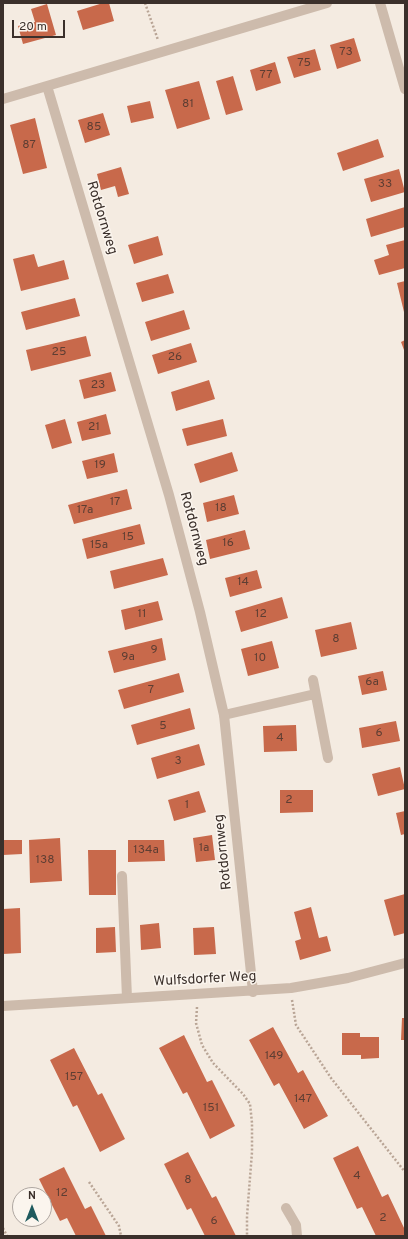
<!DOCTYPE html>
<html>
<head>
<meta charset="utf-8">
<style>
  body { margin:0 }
  #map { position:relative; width:408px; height:1239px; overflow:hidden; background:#f4ebe1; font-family:Overpass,sans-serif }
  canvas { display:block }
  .frame { position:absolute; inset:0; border:4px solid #3b302b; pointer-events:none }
  .north { position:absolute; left:12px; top:1187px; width:40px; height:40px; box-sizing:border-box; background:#fbf5ee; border:1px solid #aea6a0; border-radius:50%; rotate:0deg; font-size:11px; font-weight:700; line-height:16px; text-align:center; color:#3b302b }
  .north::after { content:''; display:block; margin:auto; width:14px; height:18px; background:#1f5a5e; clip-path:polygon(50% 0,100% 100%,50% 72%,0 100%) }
  .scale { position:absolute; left:12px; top:20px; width:53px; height:18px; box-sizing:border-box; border:2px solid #3b302b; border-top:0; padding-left:5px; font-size:12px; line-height:14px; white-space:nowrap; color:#3b302b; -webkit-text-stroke:3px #fbf5ee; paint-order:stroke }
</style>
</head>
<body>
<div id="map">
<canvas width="408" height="1239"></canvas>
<div class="frame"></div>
<div class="north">N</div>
<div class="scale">20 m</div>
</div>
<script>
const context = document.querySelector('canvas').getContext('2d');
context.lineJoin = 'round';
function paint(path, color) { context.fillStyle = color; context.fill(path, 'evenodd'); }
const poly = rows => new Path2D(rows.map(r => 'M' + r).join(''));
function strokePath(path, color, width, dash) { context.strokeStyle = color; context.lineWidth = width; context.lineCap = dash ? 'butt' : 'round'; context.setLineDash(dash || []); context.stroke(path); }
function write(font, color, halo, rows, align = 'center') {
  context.font = font + ' Overpass,sans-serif'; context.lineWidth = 3; context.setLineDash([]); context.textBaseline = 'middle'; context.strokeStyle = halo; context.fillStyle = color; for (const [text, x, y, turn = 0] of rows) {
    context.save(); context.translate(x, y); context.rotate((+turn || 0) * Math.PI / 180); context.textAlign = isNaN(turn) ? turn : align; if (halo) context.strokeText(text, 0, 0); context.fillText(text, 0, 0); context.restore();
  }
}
paint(poly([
  [103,3,109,3,114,21,83,30,77,11],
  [47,4,56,35,23,44,18,26,35,22,31,9],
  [354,38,361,61,337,69,330,45],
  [315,49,321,70,294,78,287,57],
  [275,62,281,83,256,91,250,70],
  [233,76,243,110,226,115,216,81],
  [199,81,210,119,177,129,165,90],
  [150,101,154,118,131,123,127,106],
  [103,113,110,135,85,143,78,120],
  [35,118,47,168,23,174,10,125],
  [378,139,384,157,343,171,337,153],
  [121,167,129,194,118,197,115,186,101,190,97,174],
  [399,169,405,192,371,202,364,179],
  [405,207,405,227,371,237,366,219],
  [158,236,163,255,134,264,128,245],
  [405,240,405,268,379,275,374,260,389,255,386,245],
  [34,254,38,267,64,260,69,279,21,291,13,259],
  [168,274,174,293,142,302,136,283],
  [405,281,405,312,404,312,397,283],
  [75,298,80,316,26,330,21,312],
  [184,310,190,329,151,341,145,322],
  [86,336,91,356,31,371,26,350],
  [405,340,405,350,404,350,401,342],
  [191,343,197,362,158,374,152,355],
  [111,372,116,391,84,399,79,380],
  [209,380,215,399,176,411,171,392],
  [106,414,111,434,82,441,77,422],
  [65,419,72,443,52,449,45,425],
  [223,419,227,436,187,446,182,429],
  [232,452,238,471,200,483,194,464],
  [114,453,118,472,87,479,82,461],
  [127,489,132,509,74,524,68,505],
  [234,495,239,514,207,522,203,503],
  [140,524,145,544,87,559,82,539],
  [245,530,250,549,210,559,206,540],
  [163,558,168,575,114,589,110,571],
  [257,570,262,588,230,597,225,578],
  [282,597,288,618,241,632,235,611],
  [158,601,163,620,125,630,121,610],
  [351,622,357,649,321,657,315,630],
  [162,638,166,660,114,673,108,651],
  [272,641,279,668,248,676,241,649],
  [383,671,387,690,362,695,358,676],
  [179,673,184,692,124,709,118,690],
  [190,708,195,729,137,745,131,725],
  [396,721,400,741,362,748,359,728],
  [296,725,297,751,264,752,263,726],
  [199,744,205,765,157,779,151,758],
  [400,767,405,789,378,796,372,774],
  [280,790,313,790,313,812,280,813],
  [199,791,206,812,174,821,168,800],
  [405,811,405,834,401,835,396,813],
  [212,835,215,860,196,862,193,838],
  [60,838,62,881,30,883,29,840],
  [3,840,22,840,22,854,3,855],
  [128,840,164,840,165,861,128,862],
  [88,850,116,850,116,895,89,895],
  [405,894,405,933,394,936,384,900],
  [311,907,319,938,327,936,331,951,300,960,295,941,301,939,294,912],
  [20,908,21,953,3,954,3,909],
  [159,923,161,948,141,950,140,925],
  [115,927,116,952,96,953,96,928],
  [214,927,216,954,194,955,193,928],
  [402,1018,405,1018,405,1040,401,1040],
  [273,1027,298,1073,303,1070,328,1116,304,1129,279,1083,274,1086,249,1040],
  [342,1033,360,1033,360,1037,379,1037,379,1058,361,1059,361,1055,342,1055],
  [184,1035,207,1082,212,1080,235,1126,210,1139,187,1092,183,1094,159,1048],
  [74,1048,98,1095,102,1093,125,1139,100,1152,77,1105,73,1107,50,1060],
  [358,1146,382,1197,388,1194,405,1230,405,1236,376,1236,362,1207,357,1209,333,1158],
  [188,1152,212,1198,216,1196,236,1236,205,1236,191,1208,187,1210,164,1164],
  [64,1167,85,1209,91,1206,106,1236,76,1236,67,1218,60,1221,39,1179]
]), '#c8694b');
strokePath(poly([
  [145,3,158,40],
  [292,1000,296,1025,331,1078,405,1172],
  [197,1007,196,1023,202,1045,213,1063,243,1094,250,1104,252,1123,252,1152,247,1216,247,1236],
  [89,1182,119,1226,121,1236],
  [3,1228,7,1236]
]), '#b9a596', 2.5, [2, 2]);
strokePath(poly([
  [313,680,328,758],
  [224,715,315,694],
  [122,876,127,998],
  [286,1208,296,1225,297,1236]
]), '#cdbbac', 10);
strokePath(poly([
  [380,3,405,89],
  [47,86,169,495,200,612,224,715,253,992],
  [3,99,327,3],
  [3,1006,291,988,348,978,405,963]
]), '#cdbbac', 10);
write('12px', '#5e3e33', null, [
  ["73",346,53],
  ["75",304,64],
  ["77",266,76],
  ["81",188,105],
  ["85",94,128],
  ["87",29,146],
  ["33",385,185],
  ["25",59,353],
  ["26",175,358],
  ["23",98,386],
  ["21",94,428],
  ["19",100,466],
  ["17",115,503],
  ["18",221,509],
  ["17a",85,511],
  ["15",128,538],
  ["16",228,544],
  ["15a",99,546],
  ["14",243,583],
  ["11",142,615],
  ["12",261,615],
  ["8",336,640],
  ["9",154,651],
  ["9a",128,658],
  ["10",260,659],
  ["6a",372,683],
  ["7",151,691],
  ["5",163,727],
  ["6",379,734],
  ["4",280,739],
  ["3",178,762],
  ["2",289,801],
  ["1",187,806],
  ["1a",204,849],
  ["134a",146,851],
  ["138",45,861],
  ["149",274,1057],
  ["157",74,1078],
  ["147",303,1100],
  ["151",211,1109],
  ["4",357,1177],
  ["8",188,1181],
  ["12",62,1194],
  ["2",383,1219],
  ["6",214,1222]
]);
write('14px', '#3b302b', '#fbf5ee', [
  ["Rotdornweg",101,218,73],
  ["Rotdornweg",193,529,75],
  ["Rotdornweg",224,852,-96],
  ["Wulfsdorfer Weg",205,980,-3]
]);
</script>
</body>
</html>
